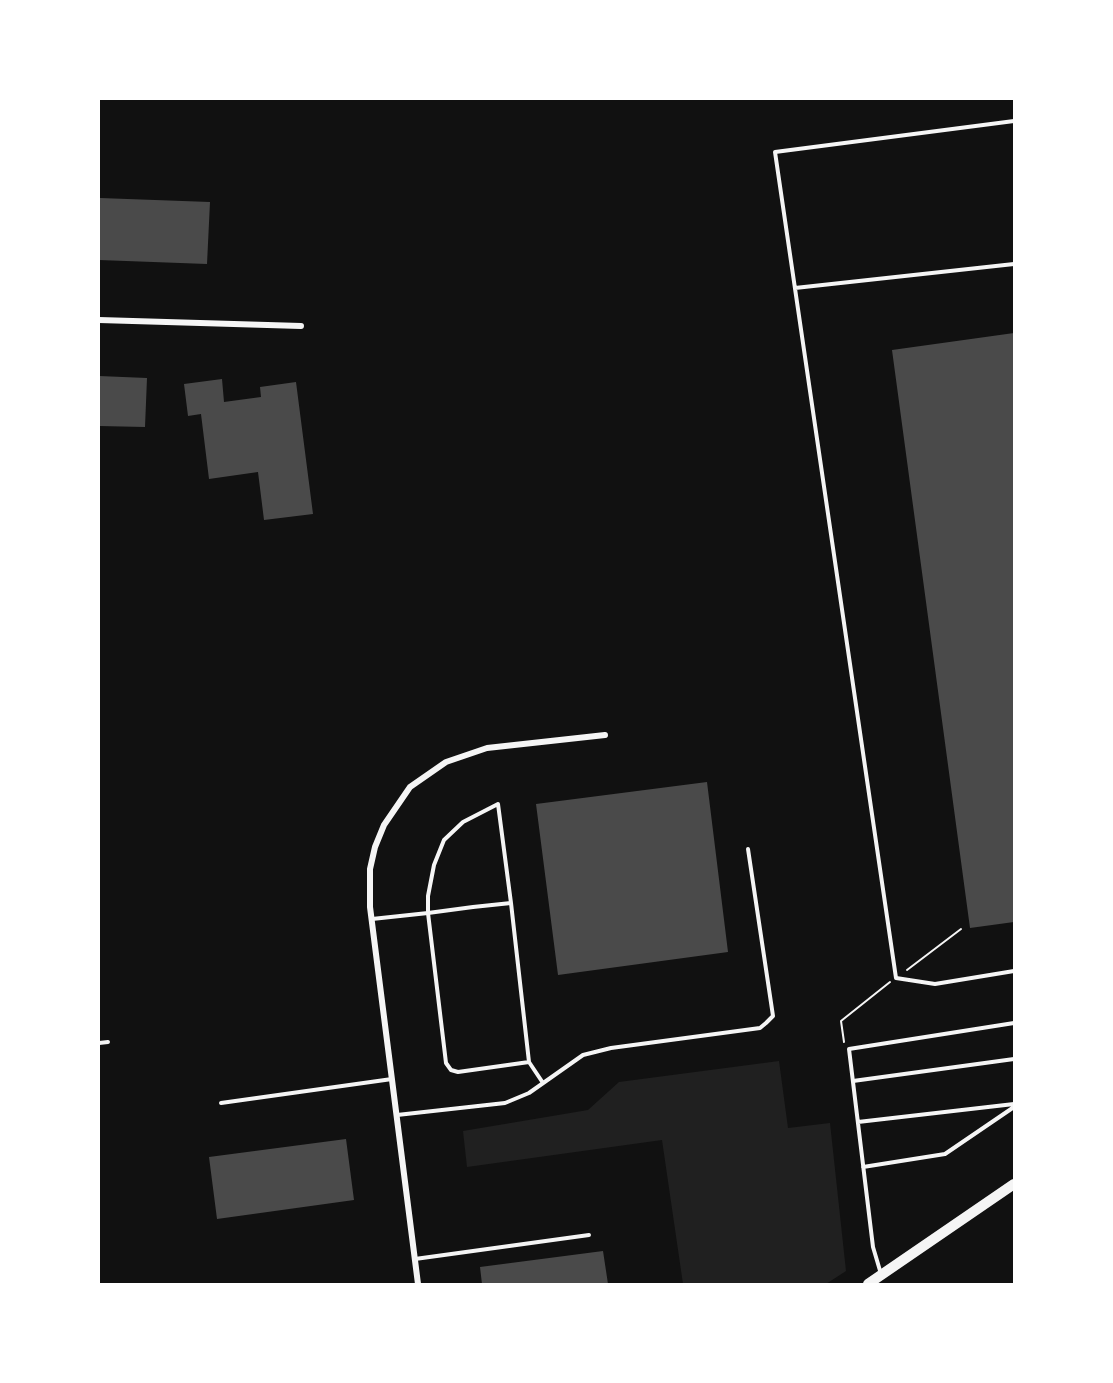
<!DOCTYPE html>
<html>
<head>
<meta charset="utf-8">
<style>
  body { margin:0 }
  #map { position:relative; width:1113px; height:1383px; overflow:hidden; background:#111; font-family:Signika,sans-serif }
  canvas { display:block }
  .frame { position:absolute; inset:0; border:100px solid #fff; pointer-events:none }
</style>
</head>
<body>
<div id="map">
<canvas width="1113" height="1383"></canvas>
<div class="frame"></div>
</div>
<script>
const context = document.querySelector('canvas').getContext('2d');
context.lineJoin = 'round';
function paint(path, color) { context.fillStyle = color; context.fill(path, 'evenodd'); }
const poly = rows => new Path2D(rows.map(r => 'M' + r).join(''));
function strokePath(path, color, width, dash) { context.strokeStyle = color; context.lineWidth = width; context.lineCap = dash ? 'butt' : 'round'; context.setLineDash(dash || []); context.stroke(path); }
paint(poly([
  [779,1061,788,1128,830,1123,846,1271,826,1284,683,1284,662,1140,467,1167,463,1131,588,1110,619,1082]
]), '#202020');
paint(poly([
  [100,198,210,202,207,264,99,260],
  [1014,333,1014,922,970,928,892,350],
  [99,376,147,378,145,427,99,426],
  [222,379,224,402,261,397,260,387,296,382,313,514,264,520,258,472,209,479,201,414,188,416,184,384],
  [707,782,728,952,558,975,536,804],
  [346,1139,354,1200,217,1219,209,1157],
  [603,1251,608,1284,482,1284,480,1267]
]), '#4a4a4a');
strokePath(poly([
  [907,970,961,929],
  [844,1042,841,1021,890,982]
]), '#f5f5f5', 2);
strokePath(poly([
  [1014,121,775,152,896,978,935,984,1014,971],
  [795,288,1014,264],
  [372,919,428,913,473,907,511,903,498,804,463,822,444,840,434,865,428,896,428,913,446,1063,451,1070,458,1072,529,1062,511,903],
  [99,1043,108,1042],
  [529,1062,543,1083],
  [853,1081,1014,1059],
  [221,1103,392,1079],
  [397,1115,505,1103,529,1093,583,1055,611,1048,760,1028,766,1023,773,1016,748,849],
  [858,1122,1014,1104],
  [863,1167,945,1154,1014,1107],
  [415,1259,589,1235],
  [881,1274,873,1247,849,1049,1014,1023]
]), '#f5f5f5', 4);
strokePath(poly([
  [99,320,301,326],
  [418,1284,370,907,370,869,375,847,384,825,410,787,446,762,487,748,605,735]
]), '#f5f5f5', 6);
strokePath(poly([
  [868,1284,1014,1184]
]), '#f5f5f5', 10);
</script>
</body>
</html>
